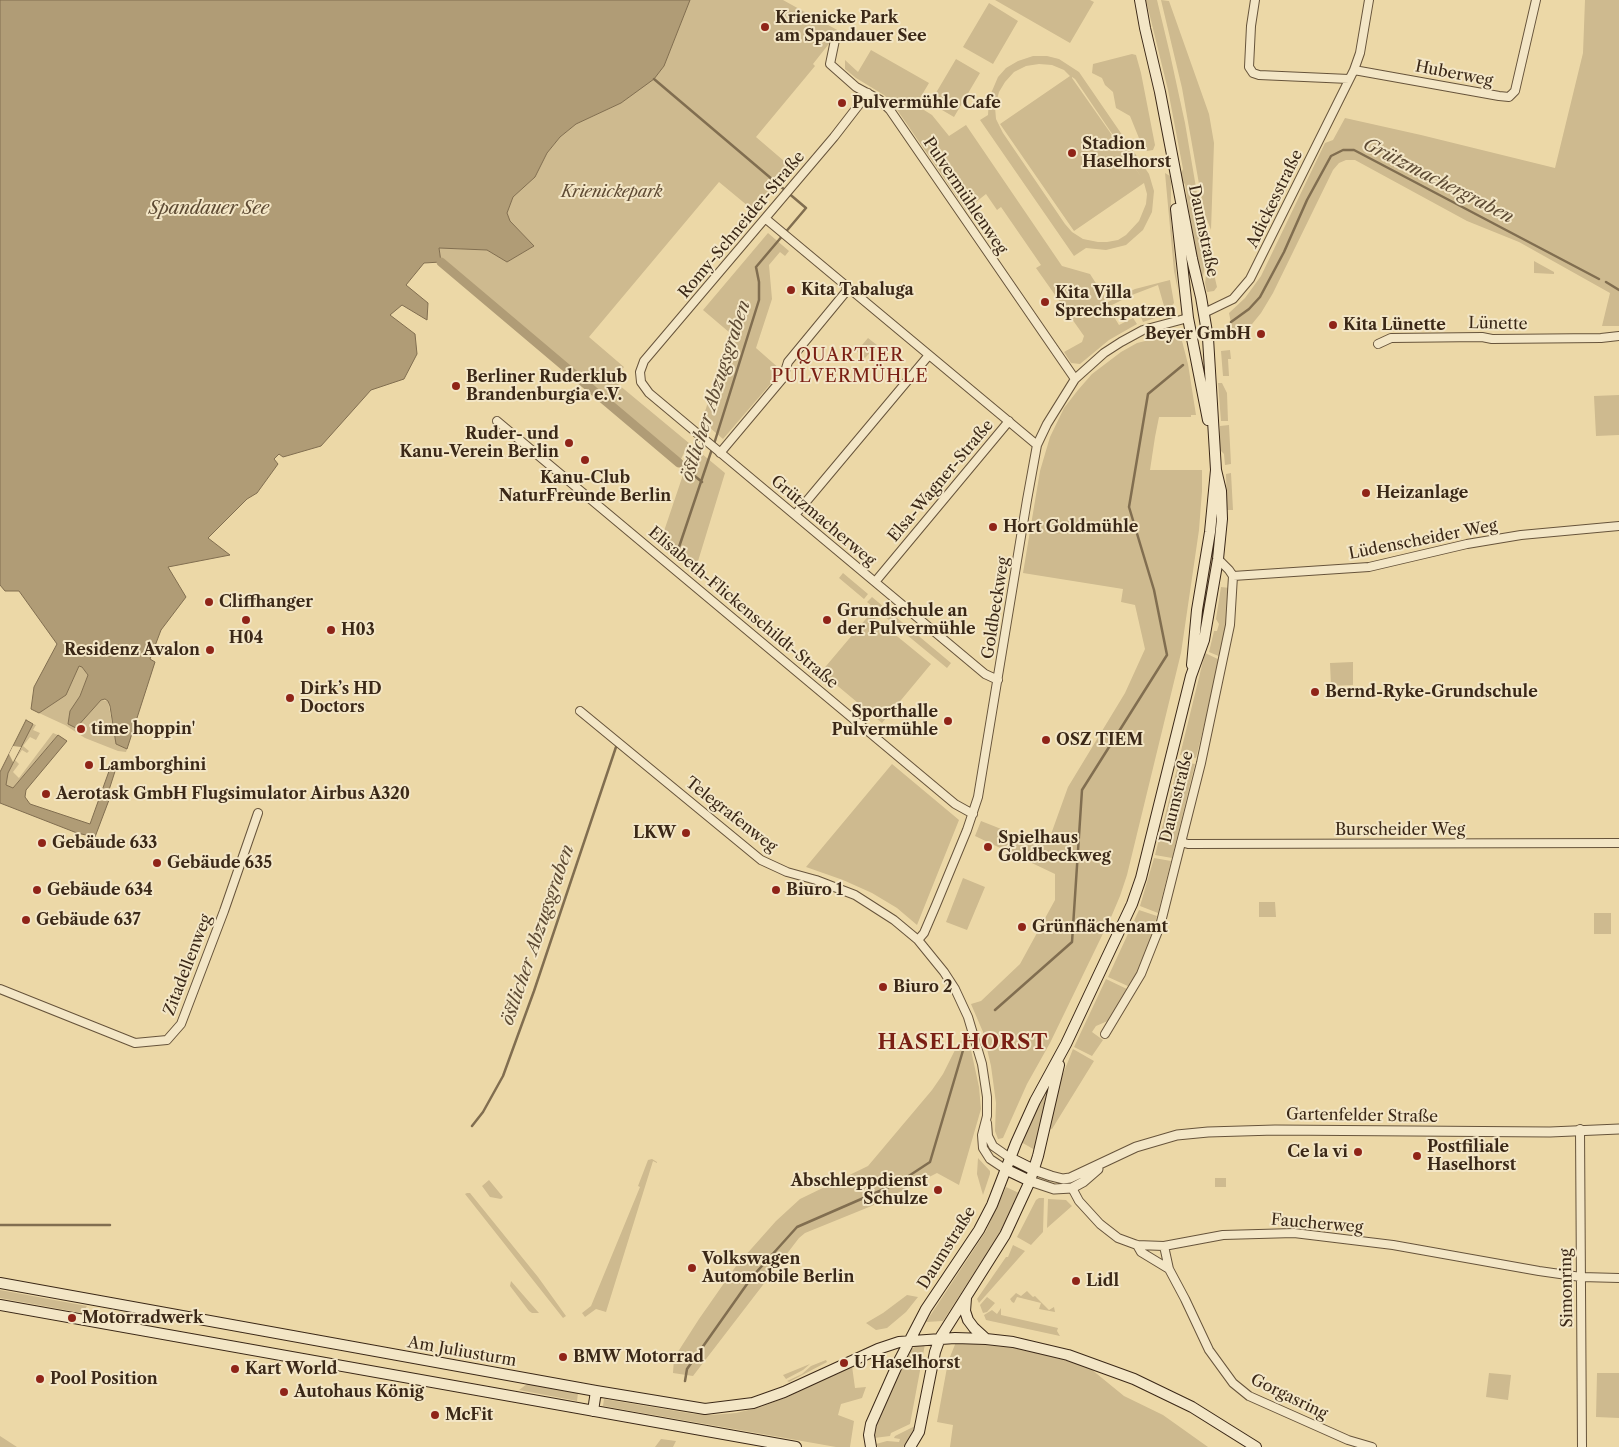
<!DOCTYPE html>
<html>
<head>
<meta charset="utf-8">
<style>
  body { margin:0 }
  canvas { display:block; background:#ecd8a7 }
</style>
</head>
<body>
<canvas width="1619" height="1447"></canvas>
<script>
const context = document.querySelector('canvas').getContext('2d');
context.lineJoin = 'round';
function paint(path, color) { context.fillStyle = color; context.fill(path, 'evenodd'); }
const poly = rows => new Path2D(rows.map(r => 'M' + r).join(''));
function strokePath(path, color, width, dash) { context.strokeStyle = color; context.lineWidth = width; context.lineCap = dash ? 'butt' : 'round'; context.setLineDash(dash || []); context.stroke(path); }
function write(font, color, halo, rows, align = 'center') {
  context.font = font + ' "Libre Caslon Text",serif'; context.lineWidth = 4; context.setLineDash([]); context.textBaseline = 'middle'; context.strokeStyle = halo; context.fillStyle = color; for (const [text, x, y, turn = 0] of rows) {
    context.save(); context.translate(x, y); context.rotate((+turn || 0) * Math.PI / 180); context.textAlign = isNaN(turn) ? turn : align; if (halo) context.strokeText(text, 0, 0); context.fillText(text, 0, 0); context.restore();
  }
}
paint(poly([
  [690,0,783,0,839,31,813,64,815,66,756,137,791,167,754,211,719,182,589,337,624,367,613,380,725,473,695,571,660,543,689,457,684,453,679,463,441,262,439,248,487,250,507,262,534,246,510,221,507,213,513,197,535,177,547,153,560,137,576,124,621,103,664,66],
  [995,0,1090,0,1094,2,1070,43],
  [1146,0,1157,0,1170,54,1185,123,1207,252,1202,283,1196,259,1185,184,1181,181,1181,173,1183,169,1168,90],
  [1161,0,1169,1,1209,114,1214,143,1211,230,1204,212,1182,88],
  [1585,0,1619,0,1619,326,1602,326,1610,293,1519,242,1467,221,1355,160,1346,160,1339,163,1333,170,1273,293,1261,313,1248,329,1234,338,1229,313,1245,298,1261,276,1325,143,1333,140,1345,118,1421,135,1555,168,1583,53],
  [989,3,1018,21,993,64,963,47],
  [871,50,929,83,916,105,932,115,949,136,966,125,1062,266,1090,274,1108,302,1135,289,1170,280,1174,303,1164,315,1143,322,1140,315,1164,306,1158,285,1132,295,1108,307,1119,325,1133,318,1137,324,1109,340,1080,364,1071,363,1064,352,1082,342,1084,336,1036,268,1041,265,1001,207,997,210,986,194,966,210,891,101,884,95,856,78,845,69,845,60,858,72],
  [1132,54,1136,55,1141,73,1155,145,1153,150,1147,151,1143,148,1130,116,1116,108,1113,92,1105,85,1102,78,1092,73,1093,64],
  [1033,56,1047,56,1059,59,1079,72,1149,174,1154,191,1152,212,1143,230,1126,245,1106,250,1086,248,1074,256,980,120,988,115,989,98,998,77,1006,68,1018,61],
  [1039,64,1052,65,1064,70,1070,76,1000,124,1074,231,1144,183,1147,194,1146,204,1139,221,1126,235,1118,240,1107,242,1098,242,1083,239,1072,232,1065,224,1003,133,996,119,995,107,999,92,1005,82,1014,72,1026,66],
  [1072,77,1075,79,1142,178,1072,78],
  [956,59,980,73,954,117,930,103],
  [1165,173,1170,176,1171,183,1171,221,1178,291,1174,271],
  [768,233,789,251,785,256,780,252,769,265,772,299,756,348,781,370,779,374,723,439,702,421,730,333,703,310],
  [1209,253,1217,287,1214,291,1207,292,1205,283],
  [1534,261,1554,272,1554,274,1534,273],
  [1170,335,1182,341,1188,364,1196,415,1191,415,1191,417,1159,417,1155,437,1150,470,1202,470,1202,491,1199,530,1181,653,1127,875,1120,896,1112,915,1050,1043,1027,1084,1003,1138,998,1139,995,1131,996,1103,991,1066,983,1032,971,1004,981,1001,1020,964,1055,900,1055,874,975,836,981,821,1039,844,1050,837,1068,787,1125,693,1145,649,1135,605,1121,602,1123,589,1023,573,1040,471,1050,437,1064,408,1078,390,1092,374,1121,352,1137,343],
  [868,338,877,345,865,358,857,351],
  [1230,350,1231,359,1228,359,1229,376,1223,376,1221,351],
  [1218,383,1222,383,1227,393,1228,421,1221,421],
  [1619,395,1619,435,1596,436,1594,396],
  [1229,425,1231,464,1225,465,1224,454,1220,450,1220,426],
  [1231,473,1233,510,1227,510,1226,474],
  [843,573,868,594,864,599,839,578],
  [1221,587,1230,588,1229,616,1221,657,1209,652,1214,631,1217,631,1219,624,1216,619],
  [872,597,951,663,947,668,867,602],
  [870,614,931,664,882,723,821,672],
  [1205,653,1220,660,1196,758,1180,755],
  [1353,662,1353,685,1331,686,1330,663],
  [79,666,82,667,88,675,80,696,70,711,68,724,76,728,101,700,108,701,116,744,127,749,126,752,118,751,85,738,65,725,39,713,66,695],
  [33,724,36,725,33,730,40,733,36,740,30,737,23,746,29,751,27,753,22,750,15,760,19,764,13,772,19,778,53,733,58,735,13,788,6,785,8,773],
  [1179,761,1195,764,1172,858,1155,855],
  [892,764,959,820,917,925,897,908,872,893,843,880,806,867],
  [1154,858,1171,861,1158,913,1140,906],
  [963,878,985,887,967,930,946,922],
  [1259,902,1275,902,1276,917,1259,917],
  [1139,910,1157,916,1145,956,1130,987,1108,977],
  [1594,913,1611,913,1611,934,1594,934],
  [1106,979,1129,990,1110,1020,1096,1026,1092,1032,1103,1040,1092,1056,1074,1047],
  [966,1036,971,1050,979,1087,981,1109,959,1185,937,1173,874,1205,805,1233,799,1238,693,1376,673,1373,674,1358,699,1319,736,1266,776,1221,800,1199,868,1166,932,1090,943,1074,958,1044],
  [1073,1049,1094,1061,1052,1129,1048,1128,1061,1079],
  [1052,1079,1045,1103,1035,1150,1021,1142,1033,1112],
  [978,1158,990,1171,990,1174,983,1195,977,1174],
  [652,1159,657,1162,657,1163,653,1161,606,1312,596,1309,585,1317,582,1313,591,1306,640,1187,638,1186,648,1160],
  [1215,1178,1226,1178,1226,1187,1215,1187],
  [489,1180,503,1197,501,1199,490,1197,482,1186],
  [1006,1187,1019,1193,999,1234,943,1321,926,1322,986,1231],
  [467,1193,470,1193,538,1277,566,1316,563,1318,465,1194],
  [1039,1198,1044,1198,1043,1232,1031,1245,1017,1237,1036,1200],
  [1048,1199,1066,1200,1072,1206,1047,1228],
  [1013,1245,1025,1251,979,1303,977,1299,1006,1257,1008,1257],
  [511,1281,531,1304,539,1313,532,1313,529,1311,510,1286],
  [0,1290,87,1306,82,1313,0,1298],
  [1027,1291,1033,1297,1035,1296,1049,1310,1054,1307,1055,1312,1039,1309,1041,1303,1017,1297,1014,1303,1012,1302,1010,1299,1016,1293,1021,1296],
  [907,1295,918,1297,906,1312,887,1328,876,1330,866,1323,883,1313],
  [987,1297,995,1303,987,1312,983,1313,980,1305],
  [1001,1308,1001,1315,1058,1328,1057,1331,1060,1336,986,1320,984,1315,992,1310,997,1314],
  [120,1312,149,1317,147,1324,119,1319],
  [956,1342,1027,1349,1053,1355,1086,1365,1124,1396,1163,1415,1208,1447,950,1447,953,1425,937,1422,948,1362],
  [925,1344,910,1424,891,1433,890,1436,874,1438,874,1430,881,1411,910,1350,918,1345],
  [826,1360,827,1362,789,1382,787,1381,802,1374,811,1366],
  [810,1364,803,1370,786,1379,783,1375],
  [852,1366,855,1388,866,1387,862,1398,841,1404,838,1415,854,1421,850,1447,836,1447,603,1406,604,1399,694,1414,711,1415,736,1413,761,1407,787,1397],
  [1489,1373,1511,1375,1508,1400,1486,1397],
  [1597,1373,1619,1373,1619,1418,1596,1417],
  [527,1384,578,1393,577,1401,519,1390],
  [915,1426,907,1444,903,1447,878,1447,876,1444,887,1441,899,1442,900,1439,894,1438,895,1436],
  [0,1436,17,1447,0,1447],
  [661,1439,676,1441,673,1447,655,1447]
]), '#ceba8f');
const water = poly([
  [0,0,690,0,664,66,654,79,621,103,576,124,560,137,547,153,535,177,513,197,507,213,510,221,534,246,507,262,487,250,439,248,441,262,424,263,406,285,428,303,427,320,402,305,390,315,415,334,417,354,404,379,371,390,321,446,283,457,279,454,274,459,278,464,257,493,247,499,208,538,230,555,168,567,186,597,161,630,150,659,155,662,127,749,116,744,110,706,108,701,105,699,101,700,76,728,68,724,70,711,80,696,88,675,82,667,79,666,66,695,39,713,31,709,34,687,57,644,19,591,5,591,0,585,0,0],
  [26,720,33,724,8,773,6,785,13,788,58,735,67,741,26,790,25,797,30,804,90,824,113,760,118,762,109,790,112,792,95,837,77,833,0,803,0,772,26,720]
]);
paint(water, '#b09c76');
strokePath(water, '#816e50', 1);
paint(poly([
  [13,746,21,747,13,762,9,754]
]), '#ecd8a7');
strokePath(poly([
  [654,79,806,208,756,267,759,282,759,300,714,444],
  [1606,282,1619,290],
  [1231,322,1249,309,1260,297,1284,252,1307,200,1331,156,1343,150,1354,150,1599,279],
  [679,463,702,482],
  [676,556,712,449],
  [995,1010,1072,942,1082,790,1167,655,1154,590,1129,507,1148,394,1183,365],
  [472,1126,483,1112,503,1076,534,991,616,747],
  [0,1225,110,1225],
  [685,1381,687,1369,752,1277,797,1227,898,1183,930,1162,964,1047]
]), '#816e50', 2.5);
strokePath(poly([
  [441,262,679,463]
]), '#b09c76', 9);
const minor = poly([
  [1255,0,1251,26,1249,67,1253,73,1259,75,1349,79],
  [835,40,830,64,856,87,880,100,890,110,1075,379],
  [1354,70,1499,96,1509,97,1515,91,1536,0],
  [868,93,834,137,644,361,640,372,641,382,649,393,985,674,998,680],
  [766,219,1037,445],
  [1204,313,1233,299,1250,279,1354,70,1360,53,1369,0],
  [1378,344,1391,338,1482,337,1492,339,1601,338,1619,336],
  [497,421,955,804,973,814],
  [720,453,783,378,788,362,849,288],
  [795,515,929,355],
  [1233,576,1369,567,1467,544,1521,535,1619,526],
  [875,582,1009,421],
  [580,711,761,860,787,872,816,880,855,895,894,920,918,940,944,972,955,989,968,1017,982,1064,987,1097,987,1116,982,1135,983,1148,990,1159,1005,1169],
  [1181,842,1188,844,1619,843],
  [918,940,924,933,936,905,967,830,978,797,1027,500,1037,445,1047,424,1075,379,1104,353,1121,342,1143,330,1188,318],
  [0,989,135,1043,167,1040,181,1024,224,911,258,813],
  [1105,1034,1141,974,1160,926,1201,763,1230,625,1233,576,1229,570,1218,559],
  [987,1123,988,1136,993,1146,1010,1158],
  [1580,1129,1582,1447],
  [1072,1188,1079,1201,1100,1224,1118,1238,1137,1245,1164,1246,1223,1235,1294,1233,1393,1245,1539,1271,1581,1277,1619,1278],
  [1137,1245,1141,1252,1169,1269],
  [1164,1246,1169,1269,1185,1299,1209,1350,1233,1383,1249,1396,1348,1440,1372,1447]
]);
const tertiary = poly([
  [1034,1170,1051,1176,1063,1179,1070,1178,1136,1147,1177,1135,1208,1132,1275,1130,1550,1132,1619,1129],
  [1030,1181,1054,1189,1072,1188,1083,1182,1098,1169]
]);
const secondary = poly([
  [1140,0,1145,28,1160,92,1192,259,1201,297,1208,338,1216,470,1210,532,1197,610,1192,665],
  [1176,209,1188,318,1208,420],
  [1010,1158,1034,1170],
  [1005,1169,1030,1181],
  [0,1283,596,1391,705,1409,753,1403,784,1392,878,1349,899,1342,955,1338,986,1339,1013,1342,1068,1355,1134,1379,1192,1407,1256,1447],
  [966,1298,965,1311,968,1320,974,1328,986,1339],
  [0,1305,796,1447],
  [593,1411,596,1391],
  [871,1447,869,1435,871,1424,899,1361,926,1309,979,1230,992,1205,1016,1143,1035,1101,1066,1044,1132,904,1141,878,1191,676,1204,640,1218,559,1222,519,1221,491,1216,470],
  [910,1447,919,1432,935,1352,940,1338,1005,1235,1030,1181,1038,1156,1059,1065]
]);
strokePath(minor, '#67543b', 10);
strokePath(tertiary, '#67543b', 11);
strokePath(secondary, '#3b2817', 12);
strokePath(minor, '#f3e6c6', 8);
strokePath(tertiary, '#f3e6c6', 9);
strokePath(secondary, '#f3e6c6', 10);
for (const [x, y, r, color] of [
  [765,27,5,"#8f2418"],
  [842,103,5,"#8f2418"],
  [1072,153,5,"#8f2418"],
  [791,290,5,"#8f2418"],
  [1045,302,5,"#8f2418"],
  [1333,325,5,"#8f2418"],
  [1261,334,5,"#8f2418"],
  [456,386,5,"#8f2418"],
  [569,443,5,"#8f2418"],
  [585,460,5,"#8f2418"],
  [1366,493,5,"#8f2418"],
  [993,527,5,"#8f2418"],
  [209,602,5,"#8f2418"],
  [246,620,5,"#8f2418"],
  [827,620,5,"#8f2418"],
  [331,630,5,"#8f2418"],
  [210,650,5,"#8f2418"],
  [1315,692,5,"#8f2418"],
  [290,698,5,"#8f2418"],
  [948,721,5,"#8f2418"],
  [81,729,5,"#8f2418"],
  [1046,740,5,"#8f2418"],
  [89,765,5,"#8f2418"],
  [46,794,5,"#8f2418"],
  [686,833,5,"#8f2418"],
  [42,843,5,"#8f2418"],
  [988,847,5,"#8f2418"],
  [157,863,5,"#8f2418"],
  [37,890,5,"#8f2418"],
  [776,890,5,"#8f2418"],
  [26,920,5,"#8f2418"],
  [1022,927,5,"#8f2418"],
  [883,987,5,"#8f2418"],
  [1358,1152,5,"#8f2418"],
  [1417,1156,5,"#8f2418"],
  [938,1190,5,"#8f2418"],
  [692,1268,5,"#8f2418"],
  [1076,1281,5,"#8f2418"],
  [72,1318,5,"#8f2418"],
  [563,1357,5,"#8f2418"],
  [844,1363,5,"#8f2418"],
  [235,1369,5,"#8f2418"],
  [40,1379,5,"#8f2418"],
  [284,1392,5,"#8f2418"],
  [435,1415,5,"#8f2418"]
]) { const dot = new Path2D(); dot.arc(x, y, r, 0, 2 * Math.PI); context.fillStyle = color; context.fill(dot); strokePath(dot, '#f3e6c6', 2); }
write('bold 16px', '#3b2817', '#f3e6c6', [
  ["Krienicke Park",775,18],
  ["am Spandauer See",775,36],
  ["Pulvermühle Cafe",852,103],
  ["Stadion",1082,144],
  ["Haselhorst",1082,162],
  ["Kita Tabaluga",801,290],
  ["Kita Villa",1055,293],
  ["Sprechspatzen",1055,311],
  ["Kita Lünette",1343,325],
  ["Beyer GmbH",1251,334,"right"],
  ["Berliner Ruderklub",466,377],
  ["Brandenburgia e.V.",466,395],
  ["Ruder- und",559,434,"right"],
  ["Kanu-Verein Berlin",559,452,"right"],
  ["Kanu-Club",585,478,"center"],
  ["NaturFreunde Berlin",585,496,"center"],
  ["Heizanlage",1376,493],
  ["Hort Goldmühle",1003,527],
  ["Cliffhanger",219,602],
  ["Grundschule an",837,611],
  ["der Pulvermühle",837,629],
  ["H03",341,630],
  ["H04",246,638,"center"],
  ["Residenz Avalon",200,650,"right"],
  ["Dirk’s HD",300,689],
  ["Doctors",300,707],
  ["Bernd-Ryke-Grundschule",1325,692],
  ["Sporthalle",938,712,"right"],
  ["Pulvermühle",938,730,"right"],
  ["time hoppin'",91,729],
  ["OSZ TIEM",1056,740],
  ["Lamborghini",99,765],
  ["Aerotask GmbH Flugsimulator Airbus A320",56,794],
  ["LKW",676,833,"right"],
  ["Spielhaus",998,838],
  ["Goldbeckweg",998,856],
  ["Gebäude 633",52,843],
  ["Gebäude 635",167,863],
  ["Gebäude 634",47,890],
  ["Biuro 1",786,890],
  ["Gebäude 637",36,920],
  ["Grünflächenamt",1032,927],
  ["Biuro 2",893,987],
  ["Postfiliale",1427,1147],
  ["Haselhorst",1427,1165],
  ["Ce la vi",1348,1152,"right"],
  ["Abschleppdienst",928,1181,"right"],
  ["Schulze",928,1199,"right"],
  ["Volkswagen",702,1259],
  ["Automobile Berlin",702,1277],
  ["Lidl",1086,1281],
  ["Motorradwerk",82,1318],
  ["BMW Motorrad",573,1357],
  ["U Haselhorst",854,1363],
  ["Kart World",245,1369],
  ["Pool Position",50,1379],
  ["Autohaus König",294,1392],
  ["McFit",445,1415]
], 'left');
write('16px', '#3b2817', '#f3e6c6', [
  ["Huberweg",1454,74,11],
  ["Pulvermühlenweg",965,196,56],
  ["Adickesstraße",1275,199,-64],
  ["Romy-Schneider-Straße",742,225,-50],
  ["Daumstraße",1203,231,78],
  ["Lünette",1498,324,1],
  ["Elsa-Wagner-Straße",941,481,-50],
  ["Grützmacherweg",823,521,40],
  ["Lüdenscheider Weg",1423,540,-11],
  ["Elisabeth-Flickenschildt-Straße",743,608,40],
  ["Goldbeckweg",996,608,-81],
  ["Daumstraße",1177,797,-76],
  ["Telegrafenweg",731,815,38],
  ["Burscheider Weg",1400,830],
  ["Zitadellenweg",188,965,-69],
  ["Gartenfelder Straße",1362,1116,1],
  ["Faucherweg",1317,1224,5],
  ["Daumstraße",947,1248,-58],
  ["Simonring",1567,1288,-91],
  ["Am Juliusturm",462,1352,10],
  ["Gorgasring",1289,1397,26]
]);
write('italic 16px', '#604c35', '#f3e6c6', [
  ["Krienickepark",612,192]
]);
write('italic 18px', '#5e4b34', '#f3e6c6', [
  ["Grützmachergraben",1438,181,27],
  ["Spandauer See",209,209],
  ["östlicher Abzugsgraben",716,391,-72],
  ["östlicher Abzugsgraben",538,935,-71]
]);
context.letterSpacing = '1px';
write('18px', '#7a1f14', '#f3e6c6', [
  ["QUARTIER",850,356],
  ["PULVERMÜHLE",850,377]
]);
context.letterSpacing = '0px';
context.letterSpacing = '1px';
write('bold 21px', '#7a1f14', '#f3e6c6', [
  ["HASELHORST",963,1043]
]);
context.letterSpacing = '0px';
</script>
</body>
</html>
